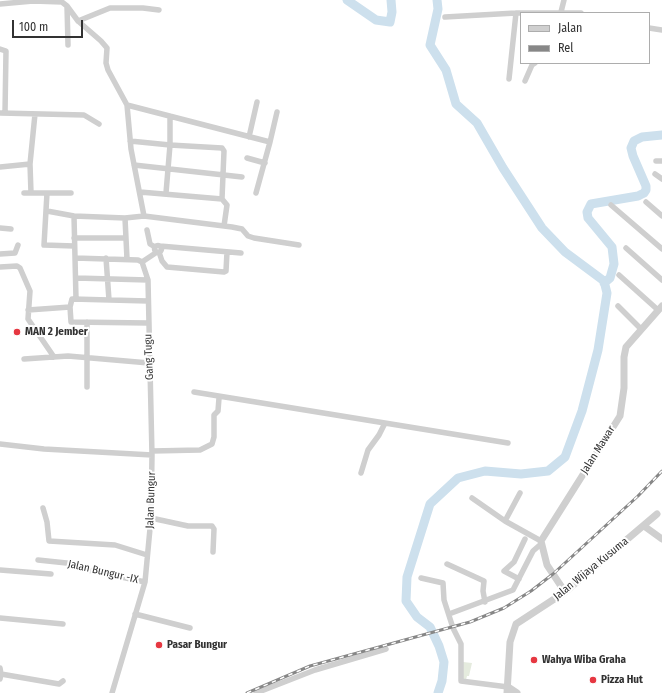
<!DOCTYPE html>
<html>
<head>
<meta charset="utf-8">
<style>
  body { margin:0 }
  #map { position:relative; width:662px; height:693px; overflow:hidden; background:#fff; font-family:"Fira Sans Condensed",sans-serif }
  canvas { display:block }
  .legend { position:absolute; left:520px; top:12px; width:130px; height:52px; box-sizing:border-box; background:#fff; border:1px solid #adadad; margin:0; padding:5px 7px; list-style:none; font-size:12px; color:#323232 }
  .legend li { display:flex; align-items:center; gap:8px; height:20px }
  .legend b { width:20px; border:1px solid #adadad }
  .scale { position:absolute; left:12px; top:20px; width:71px; height:18px; box-sizing:border-box; border:2px solid #323232; border-top:0; padding-left:5px; font-size:12px; line-height:14px; white-space:nowrap; color:#323232; -webkit-text-stroke:3px #fff; paint-order:stroke }
</style>
</head>
<body>
<div id="map">
<canvas width="662" height="693"></canvas>
<ul class="legend">
<li><b style="height:5px;background:#cfcfcf"></b>Jalan</li>
<li><b style="height:5px;background:#878787"></b>Rel</li>
</ul>
<div class="scale">100 m</div>
</div>
<script>
const context = document.querySelector('canvas').getContext('2d');
context.lineJoin = 'round';
function paint(path, color) { context.fillStyle = color; context.fill(path, 'evenodd'); }
const poly = rows => new Path2D(rows.map(r => 'M' + r).join(''));
function strokePath(path, color, width, dash) { context.strokeStyle = color; context.lineWidth = width; context.lineCap = dash ? 'butt' : 'round'; context.setLineDash(dash || []); context.stroke(path); }
function write(font, color, halo, rows, align = 'center') {
  context.font = font + ' "Fira Sans Condensed",sans-serif'; context.lineWidth = 4; context.setLineDash([]); context.textBaseline = 'middle'; context.strokeStyle = halo; context.fillStyle = color; for (const [text, x, y, turn = 0] of rows) {
    context.save(); context.translate(x, y); context.rotate((+turn || 0) * Math.PI / 180); context.textAlign = isNaN(turn) ? turn : align; if (halo) context.strokeText(text, 0, 0); context.fillText(text, 0, 0); context.restore();
  }
}
paint(poly([
  [463,662,472,663,469,676,467,676,466,680,462,679]
]), '#e5ebde');
strokePath(poly([
  [347,0,376,20,390,22,392,12,391,0],
  [437,0,438,9,430,45,446,70,456,104,477,123,503,168,542,228,565,252,604,281,607,293,598,350,582,411,565,457,548,471,521,474,485,471,458,478,430,504,407,577,406,601,417,617,430,627,439,646,444,662,442,681,438,693],
  [604,283,610,278,614,264,612,247,588,218,587,212,591,204,638,196,644,193,646,190,646,186,633,156,631,148,634,141,642,137,662,135]
]), '#cde0ed', 9);
strokePath(poly([
  [0,4,33,1,62,2,67,6,78,21,110,8,143,8,159,10],
  [67,6,68,45],
  [561,12,564,0],
  [445,17,516,13,581,13],
  [78,21,101,41,107,48,106,63,108,70,127,105,131,149,144,216],
  [649,28,662,30],
  [0,49,6,51,5,113],
  [509,79,516,13],
  [525,81,532,65,535,63],
  [127,105,270,142,256,193],
  [0,113,84,115,99,124],
  [249,137,257,102],
  [130,141,170,145,170,116],
  [270,142,277,112],
  [247,158,265,163],
  [656,161,662,161],
  [134,165,242,177],
  [0,167,30,164],
  [655,174,662,179],
  [140,192,222,199,227,205,224,226],
  [24,193,71,193],
  [31,193,30,164,35,114],
  [47,193,44,245,74,246],
  [166,193,170,145,222,148,224,151,222,199],
  [646,202,662,216],
  [611,205,662,249],
  [47,211,74,216,125,218,144,216,232,227,242,229,248,236,254,238,299,245],
  [74,216,76,299],
  [125,218,127,259],
  [0,228,11,229],
  [147,230,150,244,155,247],
  [74,238,126,238],
  '154.5 249a3.5 3.5 0 1 1 7 0a3.5 3.5 0 1 1-7 0Z',
  [160,246,241,253],
  [626,248,662,280],
  [159,252,162,261,167,267,224,272,226,271,227,252],
  [0,254,15,253,18,245],
  [75,258,138,260,142,262,148,280,152,455,151,518,145,582,112,693],
  [106,258,109,300],
  [142,262,157,252],
  [0,267,17,266,20,268,30,291,28,319,54,357],
  [619,275,658,310],
  [76,278,148,280],
  [148,301,72,299,70,307,71,322,148,323],
  [618,306,641,329],
  [28,310,70,307],
  [24,359,68,356,149,363],
  [87,387,87,322],
  [194,392,508,443],
  [0,444,44,449,152,455],
  [152,451,200,450,212,444,214,437,214,415,218,411,219,398],
  [361,473,368,450,379,435,385,423],
  [472,498,505,521,541,541],
  [43,508,47,522,49,541,115,545,147,555],
  [151,518,188,526,212,526,214,529,213,552],
  [505,521,520,493],
  [38,560,76,564,88,570,145,582],
  [447,564,484,581,483,591,485,602],
  [0,570,51,574],
  [421,578,443,583,444,600,453,628,461,644,461,681,508,687],
  [519,579,504,571,514,562,525,539],
  [135,614,190,628],
  [449,614,513,590,533,551,541,544],
  [0,618,63,624],
  [0,668,1,674,0,679],
  [1,674,59,684,63,681],
  [256,693,315,670,386,649]
]), '#cfcfcf', 5.5);
strokePath(poly([
  [644,526,662,539],
  [565,592,547,565,541,541,620,416,624,388,624,357,626,347,662,306],
  [508,687,517,693],
  [507,693,510,642,516,624,565,592,657,514]
]), '#cfcfcf', 7);
const rail = poly([
  [247,693,310,666,470,622,504,608,531,591,553,574,638,496,662,471]
]);
strokePath(rail, '#878787', 3);
strokePath(rail, '#fff', 1.5, [4.5]);
for (const [x, y, r, color] of [
  [17,332,4,"#e63741"],
  [159,645,4,"#e63741"],
  [534,660,4,"#e63741"],
  [593,680,4,"#e63741"]
]) { const dot = new Path2D(); dot.arc(x, y, r, 0, 2 * Math.PI); context.fillStyle = color; context.fill(dot); strokePath(dot, '#fff', 1.5); }
write('bold 11px', '#323232', '#fff', [
  ["MAN 2 Jember",25,332],
  ["Pasar Bungur",167,645],
  ["Wahya Wiba Graha",542,660],
  ["Pizza Hut",601,680]
], 'left');
write('11px', '#323232', '#fff', [
  ["Gang Tugu",149,357,-92],
  ["Jalan Mawar",598,450,-58],
  ["Jalan Bungur",151,500,-88],
  ["Jalan Wijaya Kusuma",591,569,-39],
  ["Jalan Bungur -IX",103,572,13]
]);
</script>
</body>
</html>
